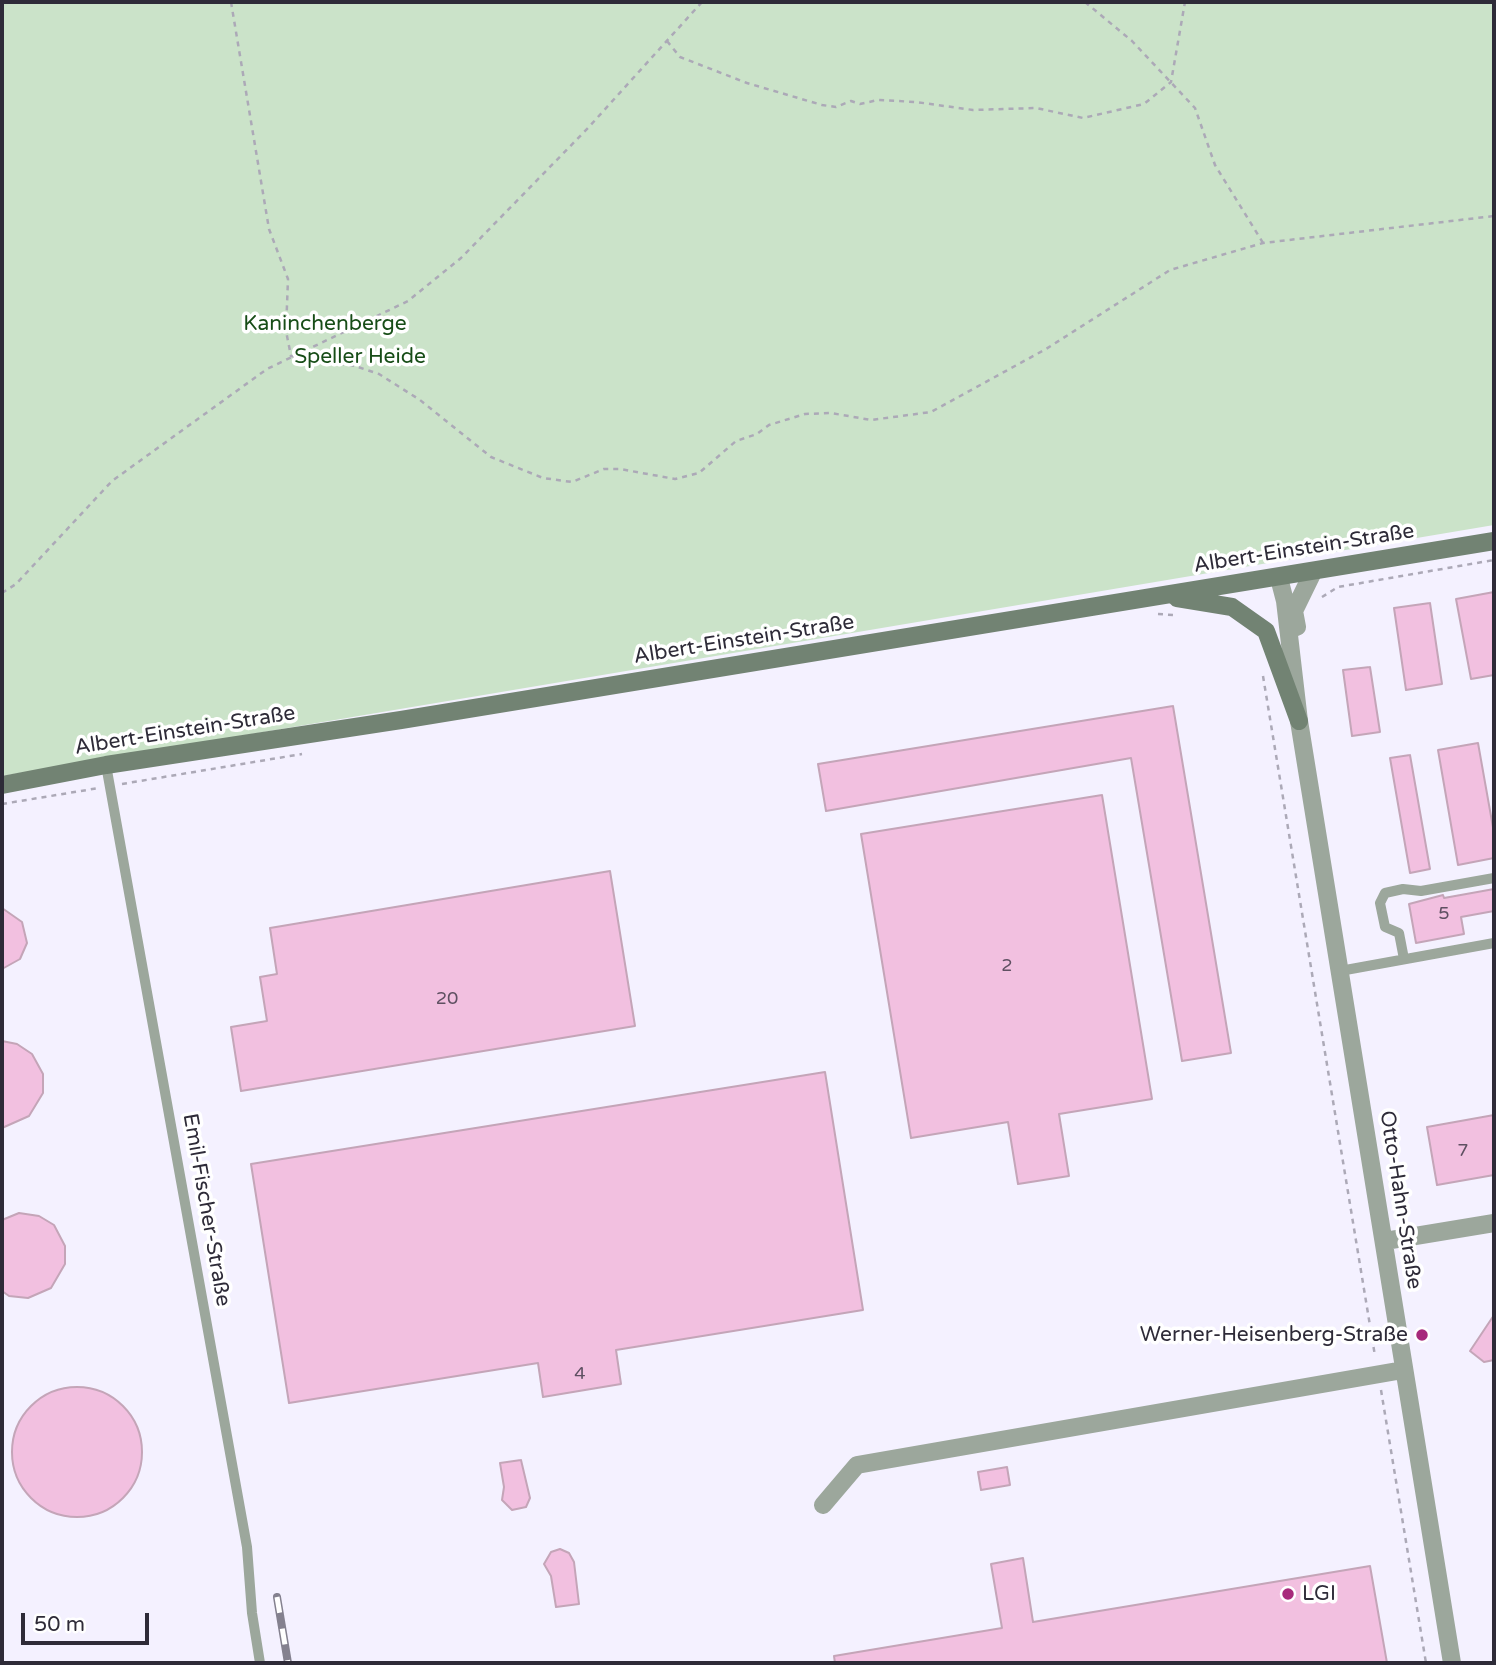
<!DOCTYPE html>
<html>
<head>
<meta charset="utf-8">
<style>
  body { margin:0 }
  #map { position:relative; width:1496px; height:1665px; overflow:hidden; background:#f4f1ff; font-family:"Varela Round",sans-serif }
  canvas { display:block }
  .frame { position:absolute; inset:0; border:4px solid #2e2b38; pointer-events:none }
  .scale { position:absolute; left:21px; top:1613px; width:128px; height:32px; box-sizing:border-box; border:4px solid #2e2b38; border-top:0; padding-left:9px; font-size:21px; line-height:24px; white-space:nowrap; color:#2e2b38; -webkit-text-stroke:5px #fff; paint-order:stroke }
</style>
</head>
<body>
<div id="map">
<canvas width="1496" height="1665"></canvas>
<div class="frame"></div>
<div class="scale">50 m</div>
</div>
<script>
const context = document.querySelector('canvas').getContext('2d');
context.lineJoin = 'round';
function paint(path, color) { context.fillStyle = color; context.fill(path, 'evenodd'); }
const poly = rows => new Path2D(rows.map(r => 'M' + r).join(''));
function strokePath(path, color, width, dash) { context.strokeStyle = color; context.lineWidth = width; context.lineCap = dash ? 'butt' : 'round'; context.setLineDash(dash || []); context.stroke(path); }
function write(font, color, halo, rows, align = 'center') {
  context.font = font + ' "Varela Round",sans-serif'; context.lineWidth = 7; context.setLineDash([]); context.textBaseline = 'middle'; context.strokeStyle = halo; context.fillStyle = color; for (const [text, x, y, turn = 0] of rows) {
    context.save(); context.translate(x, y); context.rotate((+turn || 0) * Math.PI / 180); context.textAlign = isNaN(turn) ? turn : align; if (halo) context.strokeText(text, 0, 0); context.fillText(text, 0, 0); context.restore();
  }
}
paint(poly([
  [2,2,1494,2,1494,525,2,776]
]), '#cbe3c9');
const building = poly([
  [1494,592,1494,675,1471,679,1456,599,1494,592],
  [1430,603,1442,684,1406,690,1394,608,1430,603],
  [1370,667,1380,732,1352,736,1343,670,1370,667],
  [1173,706,1231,1053,1182,1061,1131,758,826,811,818,764,1173,706],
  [1478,743,1494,833,1494,858,1458,865,1438,750,1478,743],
  [1410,755,1430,869,1410,873,1390,758,1410,755],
  [1102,795,1152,1099,1059,1114,1069,1176,1018,1184,1008,1122,911,1138,861,834,1102,795],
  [610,871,635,1026,241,1091,231,1027,267,1021,260,977,277,974,270,928,610,871],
  [1494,889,1494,911,1461,917,1464,934,1416,943,1409,904,1443,895,1444,898,1494,889],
  [2,908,22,922,27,943,20,959,2,969,2,908],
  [2,1041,17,1044,32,1054,43,1074,43,1093,29,1116,2,1128,2,1041],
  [825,1072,863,1310,616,1350,621,1384,543,1397,538,1363,289,1403,251,1164,825,1072],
  [1494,1115,1494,1175,1437,1185,1427,1127,1494,1115],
  [19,1213,39,1216,54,1225,65,1246,65,1264,51,1288,28,1298,9,1296,2,1291,2,1220,19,1213],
  [1494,1315,1494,1360,1484,1362,1470,1351,1494,1315],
  '12 1452a65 65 0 1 1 130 0a65 65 0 1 1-130 0Z',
  [521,1460,530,1498,526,1507,512,1510,502,1500,504,1487,500,1463,521,1460],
  [1007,1467,1010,1485,981,1490,978,1472,1007,1467],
  [560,1549,569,1553,574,1562,579,1604,556,1607,551,1576,544,1564,551,1552,560,1549],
  [1023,1558,1033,1622,1370,1566,1387,1663,835,1663,834,1656,1002,1628,991,1564,1023,1558]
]);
paint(building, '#f2c0e0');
strokePath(building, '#c4a5b8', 2);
strokePath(poly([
  [231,2,269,229,288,279,286,331,291,356,355,366,379,374,420,400,491,457,543,478,572,482,604,469,620,469,675,479,699,473,736,441,757,434,769,425,805,414,831,413,871,420,931,412,1046,349,1170,270,1263,243,1494,216],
  [1085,2,1132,41,1195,108,1215,165,1263,243],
  [667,41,680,57,747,83,822,105,836,107,851,101,860,104,878,100,916,102,973,110,1036,108,1083,118,1144,104,1171,82,1185,2],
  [2,593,16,584,112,481,267,369,408,301,461,258,588,128,702,2],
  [1322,597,1338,587,1494,560],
  [1158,614,1173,615],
  [1263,676,1375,1356],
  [122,784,302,754],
  [2,804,99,788],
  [1381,1390,1426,1663]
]), '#aca9b7', 2.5, [5, 5]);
strokePath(poly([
  [106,765,247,1547,252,1613,260,1663],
  [1404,959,1399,933,1385,927,1380,903,1385,893,1403,889,1421,891,1494,878],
  [1340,971,1494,943]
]), '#9ca79c', 10);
strokePath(poly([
  [1279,578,1285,601,1299,721,1452,1663],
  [1297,627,1294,611,1313,572],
  [1385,1241,1494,1223],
  [823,1505,857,1465,1403,1370]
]), '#9ca79c', 18);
strokePath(poly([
  [1177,598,1232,607,1266,631,1299,721],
  [2,785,106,765,401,720,1494,541]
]), '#728373', 18);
const rail = poly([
  [277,1597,288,1663]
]);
strokePath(rail, '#84818f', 8);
strokePath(rail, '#fff', 5, [16]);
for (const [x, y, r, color] of [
  [1422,1335,7,"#a72a7b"],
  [1288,1594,7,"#a72a7b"]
]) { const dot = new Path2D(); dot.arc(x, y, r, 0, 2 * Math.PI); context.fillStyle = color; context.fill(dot); strokePath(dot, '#fff', 2.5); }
write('18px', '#5f5062', null, [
  ["5",1444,914],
  ["2",1007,966],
  ["20",447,999],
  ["7",1463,1151],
  ["4",580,1374]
]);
write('21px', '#174d17', '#fff', [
  ["Kaninchenberge",325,324],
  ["Speller Heide",360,357]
]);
write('21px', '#2e2b38', '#fff', [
  ["Albert-Einstein-Straße",1304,549,-9],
  ["Albert-Einstein-Straße",744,640,-9],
  ["Albert-Einstein-Straße",185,731,-9],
  ["Otto-Hahn-Straße",1400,1200,81],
  ["Emil-Fischer-Straße",206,1210,80]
]);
write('21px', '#2e2b38', '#fff', [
  ["Werner-Heisenberg-Straße",1408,1335],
  ["LGI",1302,1594,"left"]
], 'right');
</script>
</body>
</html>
